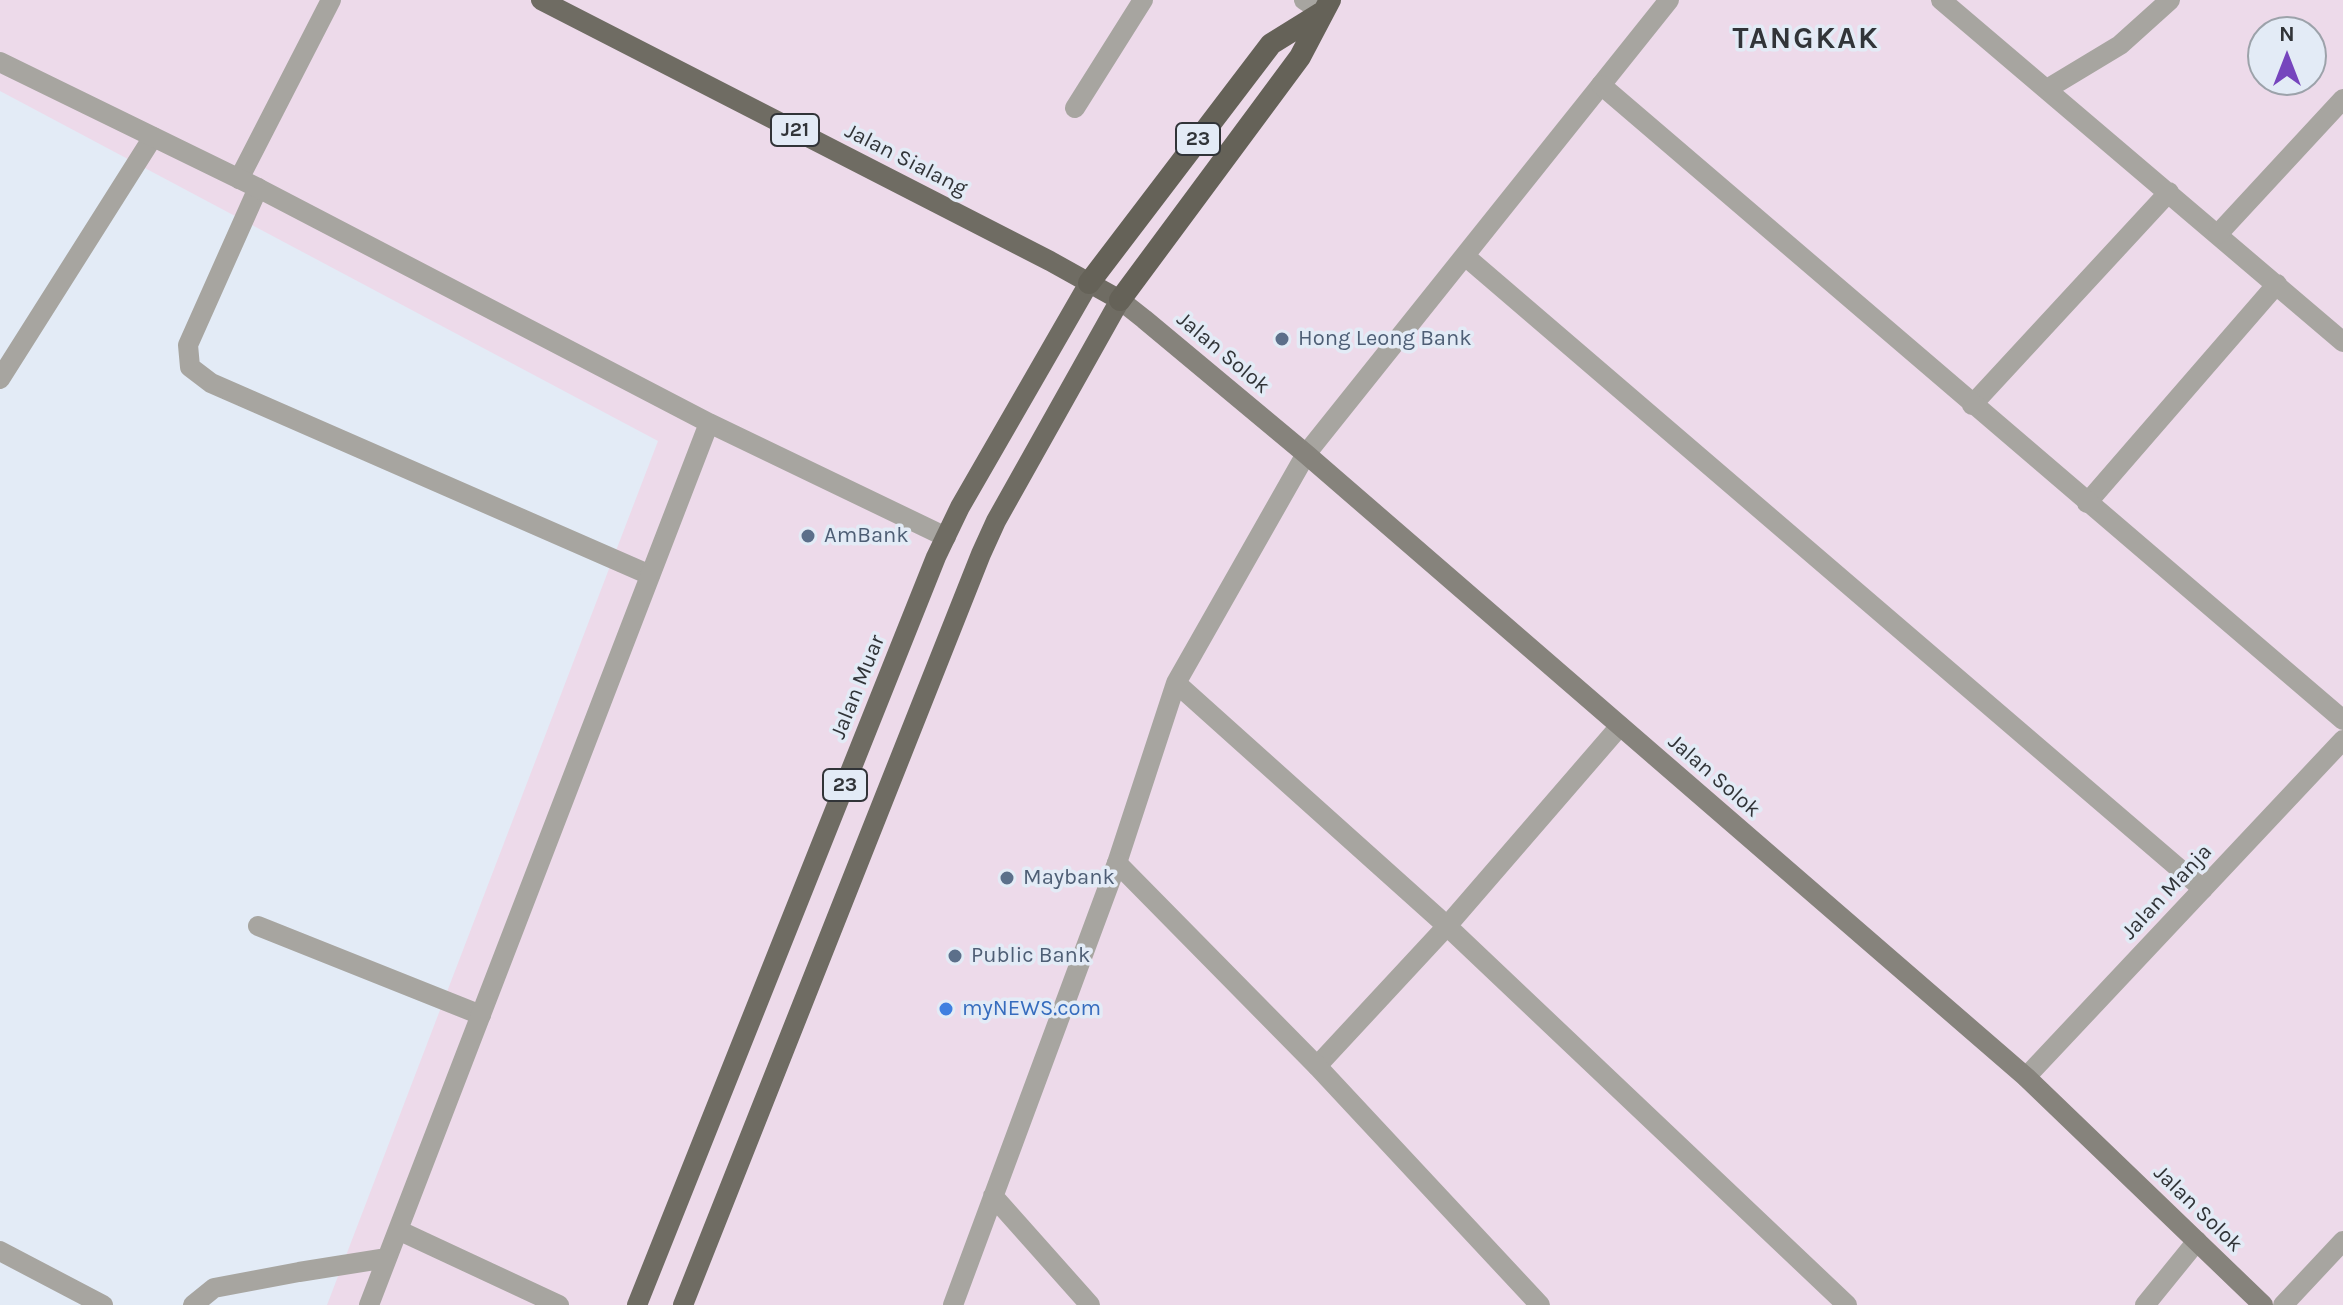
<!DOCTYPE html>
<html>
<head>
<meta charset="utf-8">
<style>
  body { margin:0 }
  #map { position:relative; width:2343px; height:1305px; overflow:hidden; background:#e3ebf6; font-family:Karla,sans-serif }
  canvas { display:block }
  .north { position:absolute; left:2247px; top:16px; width:80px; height:80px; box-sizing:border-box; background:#e3ebf6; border:2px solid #9ca2aa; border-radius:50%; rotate:0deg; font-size:22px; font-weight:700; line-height:32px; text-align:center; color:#313438 }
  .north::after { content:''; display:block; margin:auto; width:28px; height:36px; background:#7645bd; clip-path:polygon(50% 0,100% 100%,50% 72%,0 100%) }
</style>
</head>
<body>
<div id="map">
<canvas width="2343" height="1305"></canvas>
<div class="north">N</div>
</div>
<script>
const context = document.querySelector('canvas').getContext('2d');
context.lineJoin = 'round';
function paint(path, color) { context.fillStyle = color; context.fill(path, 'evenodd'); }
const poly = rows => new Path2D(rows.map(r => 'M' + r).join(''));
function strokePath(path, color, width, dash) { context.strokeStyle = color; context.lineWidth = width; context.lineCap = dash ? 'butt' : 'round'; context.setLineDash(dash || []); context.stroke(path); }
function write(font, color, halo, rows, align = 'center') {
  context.font = font + ' Karla,sans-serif'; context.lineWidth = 7; context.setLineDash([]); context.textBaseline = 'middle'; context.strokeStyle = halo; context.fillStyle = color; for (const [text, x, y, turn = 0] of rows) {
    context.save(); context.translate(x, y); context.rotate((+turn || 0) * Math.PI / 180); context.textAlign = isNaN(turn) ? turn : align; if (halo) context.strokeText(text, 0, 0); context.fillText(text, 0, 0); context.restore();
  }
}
paint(poly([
  [0,0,2343,0,2343,1305,327,1305,658,441,0,91],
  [2263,32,2311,32,2311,80,2263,80]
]), '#eddaea');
strokePath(poly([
  [1304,0,1322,12],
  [1941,0,2343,342],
  [2047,89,2120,45,2170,0],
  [1075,108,1143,0],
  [239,179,331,0],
  [258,188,188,345,190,367,211,383,650,575],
  [1465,256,2203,889],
  [0,379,153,137],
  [1972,405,2169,192],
  [2087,503,2277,284],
  [1176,683,1447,926,1847,1305],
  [1117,863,1176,683,1306,454,1669,0],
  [258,926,481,1015],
  [1317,1066,1447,926,1620,726]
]), '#a7a5a0', 20);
strokePath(poly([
  [0,62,258,188,709,423,946,537],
  [1601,85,2343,720],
  [2218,234,2343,99],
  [993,1196,1090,1305],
  [398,1230,559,1305],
  [0,1251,103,1305],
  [193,1305,214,1288,299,1272,387,1258],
  [369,1305,709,423],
  [953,1305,1117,863,1317,1066,1540,1305],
  [2145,1305,2197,1241],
  [2283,1305,2343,1241]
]), '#a7a5a0', 20);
strokePath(poly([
  [2026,1077,2343,740]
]), '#a7a5a0', 20);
strokePath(poly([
  [1120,300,1144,319,1306,454,2026,1077,2263,1305]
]), '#86837c', 20);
strokePath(poly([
  [541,0,1050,261,1120,300,996,521,981,554,683,1305],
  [637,1305,936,557,960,507,1089,283]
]), '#6f6c63', 20);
strokePath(poly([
  [1089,283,1271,44,1321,13],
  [1120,300,1300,57,1330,0]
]), '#656258', 22);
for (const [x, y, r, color] of [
  [1282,339,8,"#5c6f8a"],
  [808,536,8,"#5c6f8a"],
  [1007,878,8,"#5c6f8a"],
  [955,956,8,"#5c6f8a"],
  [946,1009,8,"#3f7fe0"]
]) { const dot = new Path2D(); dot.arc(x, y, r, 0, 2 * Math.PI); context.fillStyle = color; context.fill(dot); strokePath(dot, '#e3ebf6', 3); }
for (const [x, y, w] of [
  [795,130,48],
  [1198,139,44],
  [845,785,44]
]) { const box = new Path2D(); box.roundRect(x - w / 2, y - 16, w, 32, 6); context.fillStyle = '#e3ebf6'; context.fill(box); strokePath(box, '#313438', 2); }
write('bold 20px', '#313438', null, [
  ["J21",795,130],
  ["23",1198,139],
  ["23",845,785]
]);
write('22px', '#313438', '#e3ebf6', [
  ["Jalan Sialang",906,160,27],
  ["Jalan Solok",1223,353,40],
  ["Jalan Muar",858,687,-68],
  ["Jalan Solok",1714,776,41],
  ["Jalan Manja",2167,892,-47],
  ["Jalan Solok",2198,1209,44]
]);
write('22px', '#4e5e75', '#e3ebf6', [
  ["Hong Leong Bank",1298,339],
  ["AmBank",824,536],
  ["Maybank",1023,878],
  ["Public Bank",971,956]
], 'left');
write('22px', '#366cbe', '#e3ebf6', [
  ["myNEWS.com",962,1009]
], 'left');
context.letterSpacing = '2px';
write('bold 30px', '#313438', '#e3ebf6', [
  ["TANGKAK",1806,39]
]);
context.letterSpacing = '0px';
</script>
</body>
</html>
